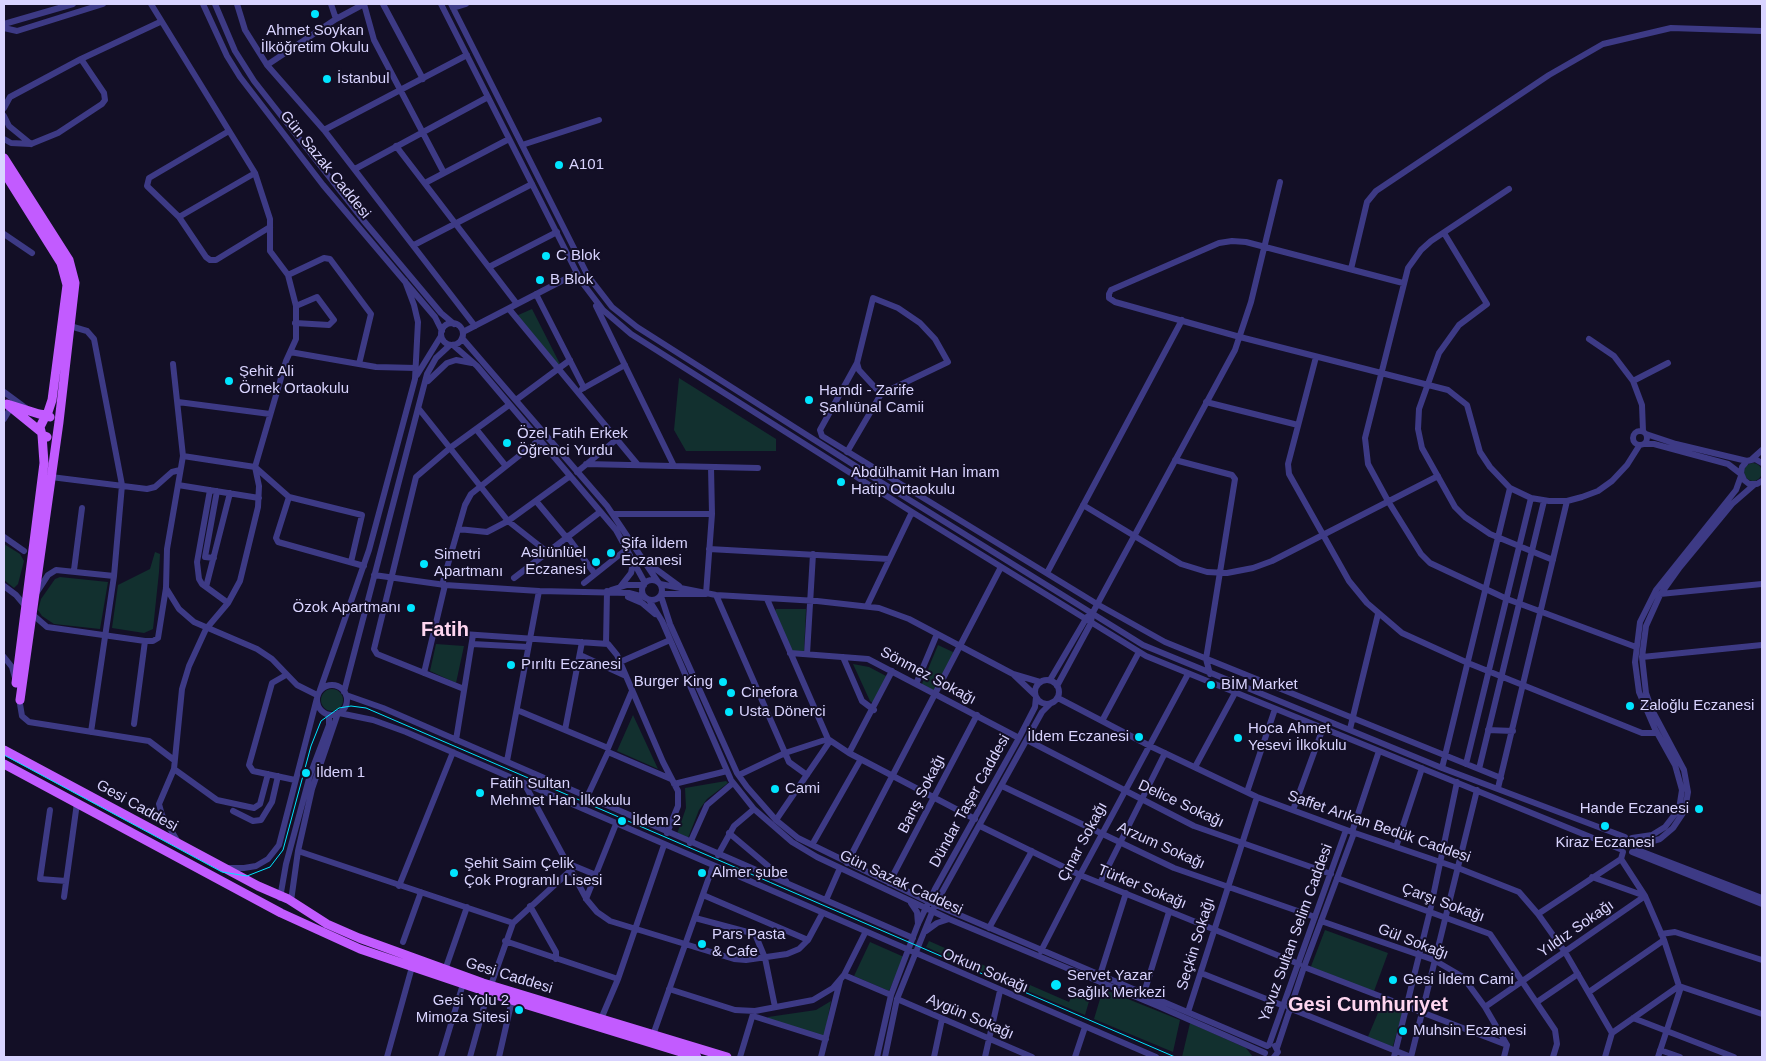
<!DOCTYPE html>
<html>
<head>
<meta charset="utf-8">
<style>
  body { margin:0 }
  #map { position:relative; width:1766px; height:1061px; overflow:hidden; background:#130f26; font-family:Arial,sans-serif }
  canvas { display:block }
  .frame { position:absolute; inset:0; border:5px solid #d9d4ff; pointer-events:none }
</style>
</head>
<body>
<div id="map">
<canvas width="1766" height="1061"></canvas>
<div class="frame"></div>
</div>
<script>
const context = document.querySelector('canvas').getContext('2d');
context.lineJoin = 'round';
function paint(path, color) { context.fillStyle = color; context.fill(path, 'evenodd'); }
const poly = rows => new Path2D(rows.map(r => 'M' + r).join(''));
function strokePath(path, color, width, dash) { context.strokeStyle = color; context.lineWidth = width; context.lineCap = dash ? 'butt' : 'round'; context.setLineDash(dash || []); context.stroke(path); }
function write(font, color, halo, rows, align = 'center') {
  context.font = font + ' Arial,sans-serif'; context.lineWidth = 4; context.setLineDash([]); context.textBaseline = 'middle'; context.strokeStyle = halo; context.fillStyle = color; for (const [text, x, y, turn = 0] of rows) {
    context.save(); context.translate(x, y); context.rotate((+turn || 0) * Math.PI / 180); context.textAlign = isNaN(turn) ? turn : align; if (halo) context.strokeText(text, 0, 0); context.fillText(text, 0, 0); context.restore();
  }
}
paint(poly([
  [532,309,561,366,558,368,516,316],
  [679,378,776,439,776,451,686,451,674,430],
  '1744 472a9 9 0 1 1 18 0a9 9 0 1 1-18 0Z',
  [4,544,20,554,24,561,18,584,14,588,4,580],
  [155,552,160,554,159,572,153,629,144,633,112,628,118,585,150,569],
  [60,577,108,582,100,629,54,624,42,616,38,610,41,599,55,579],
  [776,609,806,609,804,653,792,652,775,611],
  [436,644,464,646,456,683,430,671],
  [938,645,955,653,935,694,921,686],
  [853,664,869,667,888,677,875,705,870,701],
  '321 700a11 11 0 1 1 22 0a11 11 0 1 1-22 0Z',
  [633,715,658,769,617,751],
  [726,781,728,783,707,799,699,810,688,838,677,834,686,808,685,788],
  [1325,930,1388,953,1373,994,1310,969],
  [929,941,1026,984,1024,990,926,947],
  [870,942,904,957,889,991,854,976],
  [1030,985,1069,1002,1074,991,1090,998,1085,1015,1028,991],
  [1103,989,1180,1020,1173,1052,1094,1019],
  [831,1001,824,1038,768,1020,768,1017,816,1010],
  [1383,1001,1404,1009,1392,1049,1367,1039],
  [1190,1023,1246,1048,1253,1057,1182,1057]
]), '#12302f');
strokePath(poly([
  [151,4,255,173,270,219,270,251,288,275,296,306,296,339,286,361,255,467,259,486,258,507,240,581,228,603,206,629,189,666,182,689,174,769,159,804,162,815,178,842],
  [203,4,227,56,240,77,323,185,435,317,442,331],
  [215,4,235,51,254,81,363,220,441,313,454,324],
  [237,4,245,30,267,65,324,130,475,326],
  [331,4,336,19],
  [364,4,374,40,444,173],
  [383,4,423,79],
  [441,4,581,281,603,310,631,334,912,512,1146,656,1620,849],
  [451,4,588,276,612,307,637,327,879,481,1143,645,1442,768,1625,837],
  [453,8,466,4],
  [4,24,73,4],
  [4,28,17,31,103,4],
  [267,65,336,19,364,4],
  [4,108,10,97,81,59,160,22],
  [4,116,9,126,31,144],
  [324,130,467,55],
  [229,131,149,178,147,186,179,217,206,257,210,260,216,260,270,227],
  [4,139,11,143,31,144,58,133,102,104,105,100,104,93,81,59],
  [522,145,599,120],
  [396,146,517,304],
  [355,169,488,97],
  [425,183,509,139],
  [1509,189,1431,241,1421,250,1408,268,1365,438,1368,464,1388,501,1421,554,1430,563,1507,599,1636,647],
  [179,217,255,173],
  [1444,233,1487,304,1459,325,1439,353,1419,409,1418,429,1422,448,1455,507,1465,517,1490,534,1553,560],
  [4,234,32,253],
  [414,245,532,184],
  [489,267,557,232],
  [1351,269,1367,202,1376,191,1549,75,1603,44,1671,28,1762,31],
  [288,275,324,258,330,259,371,314,359,364],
  [1403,283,1246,242,1232,241,1219,243,1111,290,1109,294,1109,298,1115,302,1240,337,1448,390,1467,405,1480,452,1490,467,1510,488,1442,768],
  [536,294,584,388],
  [596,306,674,466],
  [509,309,638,465],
  [295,323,329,325,334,320,317,297,296,306],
  '441 334a11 11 0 1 1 22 0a11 11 0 1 1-22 0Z',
  [70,326,87,331,94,339,122,485,114,576,91,732],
  [463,332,577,273],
  [462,338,607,506,658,582],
  [1589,339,1614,356,1633,381,1642,405,1643,431],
  [453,345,477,366,616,530,645,583],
  [290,352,376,367,416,368],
  [1316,357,1288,464,1289,474,1349,581,1367,603,1402,633,1468,663,1642,733,1657,733],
  [857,363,820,430,822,436,1097,604,1165,642,1501,778],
  [417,375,441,336],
  [428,381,447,363,456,360,472,363],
  [1633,381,1668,363],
  [582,389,625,365],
  [4,392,27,409],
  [516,400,570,360],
  [178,402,270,414],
  [1206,402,1298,425],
  [419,409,508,521,546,551],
  [4,419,10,409],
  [476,429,505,465],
  '1633 438a7 7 0 1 1 14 0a7 7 0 1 1-14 0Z',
  [1646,434,1676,444,1747,461],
  [1645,444,1654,444,1728,464,1741,474],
  [847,452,881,394,948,362,935,339,920,323,898,308,873,298,857,363,859,370,881,394],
  [183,456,255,467,289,497,362,515,351,562],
  [1752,459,1762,450],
  [1175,460,1232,475,1235,479,1206,659,1210,674],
  [1762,463,1755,459,1747,461,1742,467,1741,473,1744,480,1749,484,1757,484,1762,481],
  [586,464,758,468],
  [577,472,617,439],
  [51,477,147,489,155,487,172,472,180,470],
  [178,485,259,498],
  [1510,488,1531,498,1549,501,1567,501,1582,497,1598,491,1612,481,1627,465,1639,446],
  [210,490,197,562,199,579,202,584,228,603],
  [289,497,276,538,278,542,364,566],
  [536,501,566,537],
  [1083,505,1181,564,1207,572,1227,573,1253,568,1272,561,1438,476],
  [613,514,712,514],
  [458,529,487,532,508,521,570,476],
  [567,536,595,574],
  [4,537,24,551],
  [709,549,889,559],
  [214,558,205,557,217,491],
  [649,564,679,586],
  [74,570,82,508],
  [1047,573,1182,320],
  [374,575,445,585,539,591,629,593,644,597],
  [514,578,600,512],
  '642 590a10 10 0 1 1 20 0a10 10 0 1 1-20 0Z',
  [584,583,628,548],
  [660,584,716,595,817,601,879,608,909,619,1013,674,1040,682],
  [442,585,465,505,471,494,539,440],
  [4,586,16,595,32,614,47,627,145,641,153,641,158,638,166,588,167,549,183,456,173,364],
  [206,587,230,493],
  [620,587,631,573,634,560],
  [166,588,179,609,194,622,257,649,272,659,297,685,317,695],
  [611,590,627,585,644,585],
  [662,594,706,594,712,514,711,467],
  [1660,594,1762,584],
  [35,595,48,575,56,570,114,576],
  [716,595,789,762,807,775],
  [661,596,670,624,737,773,747,787,776,820,798,838,929,902,1267,1046],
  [628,597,642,603,655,614],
  [767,599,828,739,849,753,975,819],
  [649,600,662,621,731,780,754,809,792,842,817,857,949,919,1158,1006,1265,1053],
  [867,606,912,512],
  [434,632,608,644,617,655,663,762,678,791,678,806,667,833],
  [472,644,528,647],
  [606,644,607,591],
  [790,653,868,659,1019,738],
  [807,654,813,554],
  [580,655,626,676],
  [4,657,12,667,15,678],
  [843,657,862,701,874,710],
  [1642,657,1762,645],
  [620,662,670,640],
  [424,673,445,585],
  [286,675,272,683,249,765,253,771,295,780],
  [1014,675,1035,695],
  [1050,680,1087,617],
  '1035 692a12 12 0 1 1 24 0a12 12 0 1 1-24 0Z',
  [916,684,937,634],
  '317 700a15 15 0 1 1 30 0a15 15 0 1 1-30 0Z',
  [1057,686,1091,623,1092,614,1235,350,1251,302,1280,182],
  [464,689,377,654,374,649,416,477,450,448,509,405],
  [320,690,369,550,415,379,418,322,414,305,405,281],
  [344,692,427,374,436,358,450,345],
  [346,695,383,708,913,938],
  [19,698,22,716,29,722,149,741,174,760],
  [1058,698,1150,746,1257,797,1352,832,1458,868,1519,892,1538,914,1565,952,1612,1033,1605,1057],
  [517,710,608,748,632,691],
  [339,713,373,720,406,732,1156,1057],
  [1102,721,1139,652],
  [134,724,145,641],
  [1350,729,1378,614],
  [565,730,582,642],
  [1488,730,1513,731],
  [456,740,473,635],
  [1027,740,1194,826,1331,874],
  [849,753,892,671],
  [507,761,539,591],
  [1466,764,1531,498],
  [1195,767,1235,693],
  [174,769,217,800,254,808,260,804,268,774],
  [1479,769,1544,501],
  [739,775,785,753,828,739],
  [524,783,587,900,597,912,610,921,734,959,746,960,787,954,799,949,808,940,822,914],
  [674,784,727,771],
  [1002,786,1174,868,1315,917],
  [1498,788,1567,501],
  [1247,792,1275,709],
  [587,797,608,752,671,779],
  [50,810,40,879,66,881],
  [1293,810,1323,728],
  [233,811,253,821,261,820,272,802,278,776],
  [776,820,830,741],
  [980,826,1080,875,1299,964],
  [1352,832,1379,751],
  [729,833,786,881],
  [1632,838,1652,835,1665,827,1679,809,1682,790,1675,765,1655,729,1639,692,1635,662,1640,622,1656,590,1736,490,1741,476],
  [690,843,707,805,733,783],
  [812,845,861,759],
  [1636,846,1660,839,1673,828,1685,810,1688,792,1684,770,1652,710,1646,693,1642,657,1646,626,1660,595,1680,567,1732,504,1755,484],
  [1396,847,1422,768],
  [1635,849,1762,898],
  [298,851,513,923,491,985],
  [1632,852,1762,904],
  [718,855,734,826,754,809],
  [567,863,596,875],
  [847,863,1001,567],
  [228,868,244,868,256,866,268,859,279,845,317,698],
  [1592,877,1645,896,1664,940,1679,986],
  [1337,878,1490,934,1555,1030,1557,1044,1553,1057],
  [889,883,977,715],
  [1100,883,1165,753],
  [399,886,453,752],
  [703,895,808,940],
  [64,897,77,803],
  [280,898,286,864,310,775,329,725,329,715],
  [586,899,616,824],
  [826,900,840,868],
  [291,901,298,851,312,789,338,713],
  [911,903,917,912,918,924],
  [530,906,556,952,556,959],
  [1538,914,1621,859,1623,852],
  [695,918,755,934,765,958,775,1007],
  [1321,921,1434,960,1463,977,1485,1007,1507,1045,1504,1057],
  [513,923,571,870],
  [989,928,1032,851],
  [926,931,937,923,949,919],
  [1661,934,1675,932,1762,960],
  [505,941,618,979],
  [403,942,421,892],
  [1041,951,1080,875,1188,674],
  [1304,967,1507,1045],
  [445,970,467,907],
  [1201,973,1284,1006],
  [844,975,891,995],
  [1100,975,1126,893],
  [669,989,735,1010,755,1011,813,1000,833,988,844,975,865,933],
  [1589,992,1664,940],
  [1144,993,1169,912],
  [897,999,1032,1057],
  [1537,1002,1578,974],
  [1485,1007,1645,896,1621,859],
  [1289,1008,1411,1057],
  [1188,1012,1257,797],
  [753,1016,826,1039],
  [1633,1018,1734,1057],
  [601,1019,618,979,664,845],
  [1612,1033,1679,986,1762,1014],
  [653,1035,713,866],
  [1269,1045,1346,830],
  [1277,1048,1304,967,1354,833],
  [1660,1050,1680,1057],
  [387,1057,412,967],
  [441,1057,463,984],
  [470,1057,488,992],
  [499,1057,512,1000],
  [740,1057,753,1014],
  [821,1057,840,981],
  [877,1057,891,995,918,924,935,889,1019,738,1035,707,1036,697],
  [885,1057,897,999,935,905,1042,712,1051,703],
  [934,1057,942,1019],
  [985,1057,1000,991],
  [1075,1057,1085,1027],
  [1274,1057,1278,1052,1275,1046],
  [1394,1057,1430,911,1457,782],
  [1411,1057,1477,790],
  [1658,1057,1681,987]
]), '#3d3a85', 6);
strokePath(poly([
  [4,158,69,260,75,283,59,422,20,700],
  [4,172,61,263,67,285,52,400,48,412,46,415,39,414,7,404],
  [8,405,40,431],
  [47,437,42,435,40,427,46,415,50,417],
  [16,683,44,463,42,435],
  [4,750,258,886,288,899,327,924,359,938,483,983,727,1057],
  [4,764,281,913,360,949,508,999,697,1057]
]), '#c25bff', 9);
strokePath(poly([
  [4,755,222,872,247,876,270,867,283,850,311,746,321,721,339,708,351,706,366,708,1175,1057]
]), '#00e5ff', 1);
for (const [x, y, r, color] of [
  [315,14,5,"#00e5ff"],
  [327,79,5,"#00e5ff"],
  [559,165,5,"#00e5ff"],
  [546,256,5,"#00e5ff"],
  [540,280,5,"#00e5ff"],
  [229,381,5,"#00e5ff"],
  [809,400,5,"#00e5ff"],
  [507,443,5,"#00e5ff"],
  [841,482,5,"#00e5ff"],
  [611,553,5,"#00e5ff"],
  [596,562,5,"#00e5ff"],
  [424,564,5,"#00e5ff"],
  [411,608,5,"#00e5ff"],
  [511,665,5,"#00e5ff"],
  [723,682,5,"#00e5ff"],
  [1211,685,5,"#00e5ff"],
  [731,693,5,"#00e5ff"],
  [1630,706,5,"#00e5ff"],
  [729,712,5,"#00e5ff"],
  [1139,737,5,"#00e5ff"],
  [1238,738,5,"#00e5ff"],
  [306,773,5,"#00e5ff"],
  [775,789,5,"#00e5ff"],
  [480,793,5,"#00e5ff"],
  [1699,809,5,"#00e5ff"],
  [622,821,5,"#00e5ff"],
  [1605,826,5,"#00e5ff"],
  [454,873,5,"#00e5ff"],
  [702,873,5,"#00e5ff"],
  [702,944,5,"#00e5ff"],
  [1393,980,5,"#00e5ff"],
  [1056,985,6,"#00e5ff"],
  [519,1010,5,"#00e5ff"],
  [1403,1031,5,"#00e5ff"]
]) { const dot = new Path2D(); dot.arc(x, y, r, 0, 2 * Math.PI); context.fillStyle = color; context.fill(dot); strokePath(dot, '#130f26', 2); }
write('15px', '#d9d4ff', '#130f26', [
  ["Ahmet Soykan",315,31,"center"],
  ["İlköğretim Okulu",315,48,"center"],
  ["İstanbul",337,79],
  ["A101",569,165],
  ["C Blok",556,256],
  ["B Blok",550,280],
  ["Şehit Ali",239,372],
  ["Örnek Ortaokulu",239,389],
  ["Hamdi - Zarife",819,391],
  ["Şanlıünal Camii",819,408],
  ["Özel Fatih Erkek",517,434],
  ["Öğrenci Yurdu",517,451],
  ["Abdülhamit Han İmam",851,473],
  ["Hatip Ortaokulu",851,490],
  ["Şifa İldem",621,544],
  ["Eczanesi",621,561],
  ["Aslıünlüel",586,553,"right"],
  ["Eczanesi",586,570,"right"],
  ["Simetri",434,555],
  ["Apartmanı",434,572],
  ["Özok Apartmanı",401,608,"right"],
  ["Pırıltı Eczanesi",521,665],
  ["Burger King",713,682,"right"],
  ["BİM Market",1221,685],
  ["Cinefora",741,693],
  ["Zaloğlu Eczanesi",1640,706],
  ["Usta Dönerci",739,712],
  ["Hoca Ahmet",1248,729],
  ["Yesevi İlkokulu",1248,746],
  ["İldem Eczanesi",1129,737,"right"],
  ["İldem 1",316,773],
  ["Fatih Sultan",490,784],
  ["Mehmet Han İlkokulu",490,801],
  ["Cami",785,789],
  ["Hande Eczanesi",1689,809,"right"],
  ["İldem 2",632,821],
  ["Kiraz Eczanesi",1605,843,"center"],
  ["Şehit Saim Çelik",464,864],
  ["Çok Programlı Lisesi",464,881],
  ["Almer şube",712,873],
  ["Pars Pasta",712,935],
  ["& Cafe",712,952],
  ["Servet Yazar",1067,976],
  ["Sağlık Merkezi",1067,993],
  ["Gesi İldem Cami",1403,980],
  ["Gesi Yolu 2",509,1001,"right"],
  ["Mimoza Sitesi",509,1018,"right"],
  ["Muhsin Eczanesi",1413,1031]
], 'left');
write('15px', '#d9d4ff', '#130f26', [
  ["Gün Sazak Caddesi",325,165,51],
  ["Sönmez Sokağı",928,676,28],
  ["Barış Sokağı",922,794,-63],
  ["Dündar Taşer Caddesi",970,801,-61],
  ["Delice Sokağı",1181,804,25],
  ["Gesi Caddesi",137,806,29],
  ["Saffet Arıkan Bedük Caddesi",1379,827,19],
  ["Çınar Sokağı",1083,842,-62],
  ["Arzum Sokağı",1161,846,24],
  ["Gün Sazak Caddesi",901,883,25],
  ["Türker Sokağı",1142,887,22],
  ["Çarşı Sokağı",1443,903,20],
  ["Yıldız Sokağı",1576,929,-35],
  ["Yavuz Sultan Selim Caddesi",1296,933,-70],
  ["Gül Sokağı",1413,942,21],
  ["Seçkin Sokağı",1196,944,-73],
  ["Orkun Sokağı",985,971,23],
  ["Gesi Caddesi",509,976,17],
  ["Aygün Sokağı",970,1017,23]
]);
write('bold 20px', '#ffd6f0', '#130f26', [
  ["Fatih",445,630],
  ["Gesi Cumhuriyet",1368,1005]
]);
</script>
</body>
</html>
